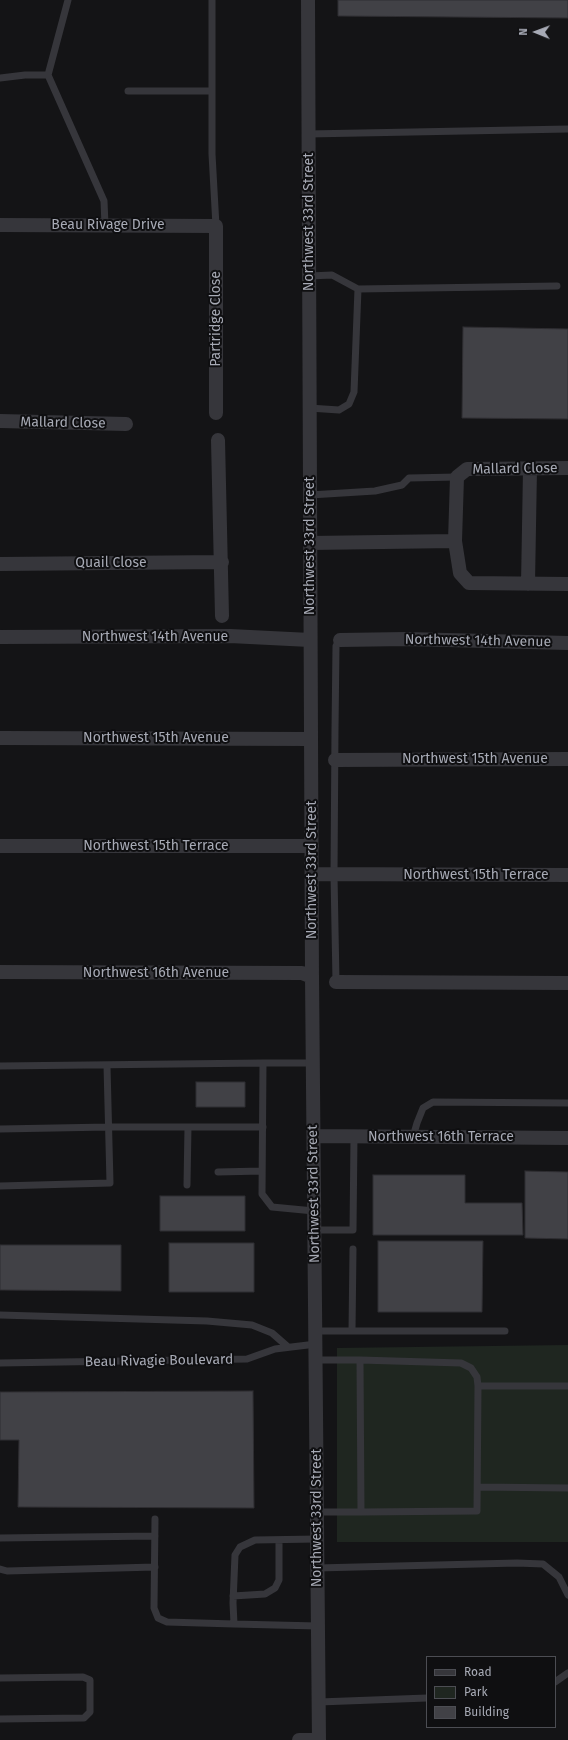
<!DOCTYPE html>
<html>
<head>
<meta charset="utf-8">
<style>
  body { margin:0 }
  #map { position:relative; width:568px; height:1740px; overflow:hidden; background:#141416; font-family:"Fira Sans",sans-serif }
  canvas { display:block }
  .legend { position:absolute; left:426px; top:1656px; width:130px; height:72px; box-sizing:border-box; background:#0f0f11; border:1px solid #4c4d53; margin:0; padding:5px 7px; list-style:none; font-size:12px; color:#a7aab5 }
  .legend li { display:flex; align-items:center; gap:8px; height:20px }
  .legend b { width:20px; border:1px solid #4c4d53 }
  .north { position:absolute; left:516px; top:12px; width:40px; height:40px; -webkit-text-stroke:3px #0f0f11; paint-order:stroke; rotate:271deg; font-size:11px; font-weight:700; line-height:16px; text-align:center; color:#a7aab5 }
  .north::after { content:''; display:block; margin:auto; width:14px; height:18px; background:#a7aab5; clip-path:polygon(50% 0,100% 100%,50% 72%,0 100%) }
</style>
</head>
<body>
<div id="map">
<canvas width="568" height="1740"></canvas>
<ul class="legend">
<li><b style="height:5px;background:#36363b"></b>Road</li>
<li><b style="height:11px;background:#1f2620"></b>Park</li>
<li><b style="height:11px;background:#414146"></b>Building</li>
</ul>
<div class="north">N</div>
</div>
<script>
const context = document.querySelector('canvas').getContext('2d');
context.lineJoin = 'round';
function paint(path, color) { context.fillStyle = color; context.fill(path, 'evenodd'); }
const poly = rows => new Path2D(rows.map(r => 'M' + r).join(''));
function strokePath(path, color, width, dash) { context.strokeStyle = color; context.lineWidth = width; context.lineCap = dash ? 'butt' : 'round'; context.setLineDash(dash || []); context.stroke(path); }
function write(font, color, halo, rows, align = 'center') {
  context.font = font + ' "Fira Sans",sans-serif'; context.lineWidth = 4; context.setLineDash([]); context.textBaseline = 'middle'; context.strokeStyle = halo; context.fillStyle = color; for (const [text, x, y, turn = 0] of rows) {
    context.save(); context.translate(x, y); context.rotate((+turn || 0) * Math.PI / 180); context.textAlign = isNaN(turn) ? turn : align; if (halo) context.strokeText(text, 0, 0); context.fillText(text, 0, 0); context.restore();
  }
}
paint(poly([
  [568,1345,568,1542,337,1542,337,1348]
]), '#1f2620');
const building = poly([
  [338,0,568,0,568,18,338,16,338,0],
  [463,327,568,329,568,419,462,418,463,327],
  [196,1082,245,1082,245,1107,196,1107,196,1082],
  [525,1171,568,1172,568,1239,525,1238,525,1171],
  [373,1175,465,1175,465,1203,522,1203,523,1235,373,1235,373,1175],
  [160,1196,245,1196,245,1231,160,1231,160,1196],
  [378,1241,483,1241,482,1312,378,1312,378,1241],
  [169,1243,254,1243,254,1292,169,1292,169,1243],
  [0,1245,121,1245,121,1291,0,1290,0,1245],
  [253,1391,254,1508,18,1507,19,1440,0,1440,0,1392,253,1391]
]);
paint(building, '#414146');
strokePath(building, '#2f2e32', 1);
strokePath(poly([
  [212,0,212,154,216,226],
  [48,75,104,201,105,225],
  [0,78,25,75,48,75,68,0],
  [128,91,212,91],
  [308,134,568,129],
  [309,276,332,275,358,289,354,392,349,404,339,410,309,408],
  [358,289,557,286],
  [310,495,375,491,402,485,409,478,457,477],
  [336,982,334,875,335,729,336,646,340,640],
  [313,1063,263,1063,262,1194,272,1207,314,1211],
  [0,1066,263,1063],
  [0,1129,109,1127,263,1127],
  [413,1137,417,1123,423,1108,433,1102,568,1103],
  [218,1172,262,1171],
  [187,1185,188,1127],
  [0,1186,110,1183,107,1066],
  [314,1230,353,1230,354,1137],
  [0,1315,207,1321,252,1325,272,1333,288,1347],
  [316,1331,505,1331],
  [352,1331,353,1249],
  [316,1360,360,1360,361,1512,317,1512],
  [360,1360,461,1363,471,1368,477,1377,478,1386,477,1511,361,1512],
  [0,1363,247,1359,275,1349,316,1344],
  [478,1386,568,1386],
  [478,1487,568,1488],
  [155,1519,154,1608,158,1618,167,1622,234,1624],
  [0,1538,155,1536],
  [317,1539,255,1540,240,1547,235,1555,233,1603,234,1624,318,1626],
  [317,1568,517,1563,543,1564,559,1577,568,1595],
  [0,1569,7,1571,155,1567],
  [233,1596,265,1594,275,1588,279,1580,279,1540],
  [0,1678,83,1677,90,1680,90,1712,84,1718,0,1719],
  [555,1682,568,1673],
  [319,1702,427,1698]
]), '#36363b', 7);
strokePath(poly([
  [308,0,312,977,319,1740],
  [0,225,216,226,216,413],
  [0,421,126,424],
  [218,440,222,616],
  [568,468,467,469,457,477,455,541,460,573,469,583,568,584],
  [310,543,455,541],
  [0,564,222,562],
  [528,584,530,469],
  [0,637,230,636,310,640],
  [340,640,406,639,568,643],
  [0,738,311,739],
  [335,760,568,759],
  [0,846,312,846],
  [312,874,568,875],
  [0,972,302,973,312,977],
  [336,982,568,983],
  [314,1136,568,1138],
  [299,1740,319,1740]
]), '#36363b', 14);
write('14px', '#a7aab5', '#0f0f11', [
  ["Northwest 33rd Street",309,222,-90],
  ["Beau Rivage Drive",108,225],
  ["Partridge Close",216,319,-90],
  ["Mallard Close",63,423,1],
  ["Mallard Close",515,469,-1],
  ["Northwest 33rd Street",310,546,-90],
  ["Quail Close",111,563],
  ["Northwest 14th Avenue",155,637],
  ["Northwest 14th Avenue",478,641,1],
  ["Northwest 15th Avenue",156,738],
  ["Northwest 15th Avenue",475,759],
  ["Northwest 15th Terrace",156,846],
  ["Northwest 33rd Street",312,870,-90],
  ["Northwest 15th Terrace",476,875],
  ["Northwest 16th Avenue",156,973],
  ["Northwest 16th Terrace",441,1137],
  ["Northwest 33rd Street",314,1194,-91],
  ["Beau Rivagie Boulevard",159,1361,-1],
  ["Northwest 33rd Street",317,1518,-90]
]);
</script>
</body>
</html>
